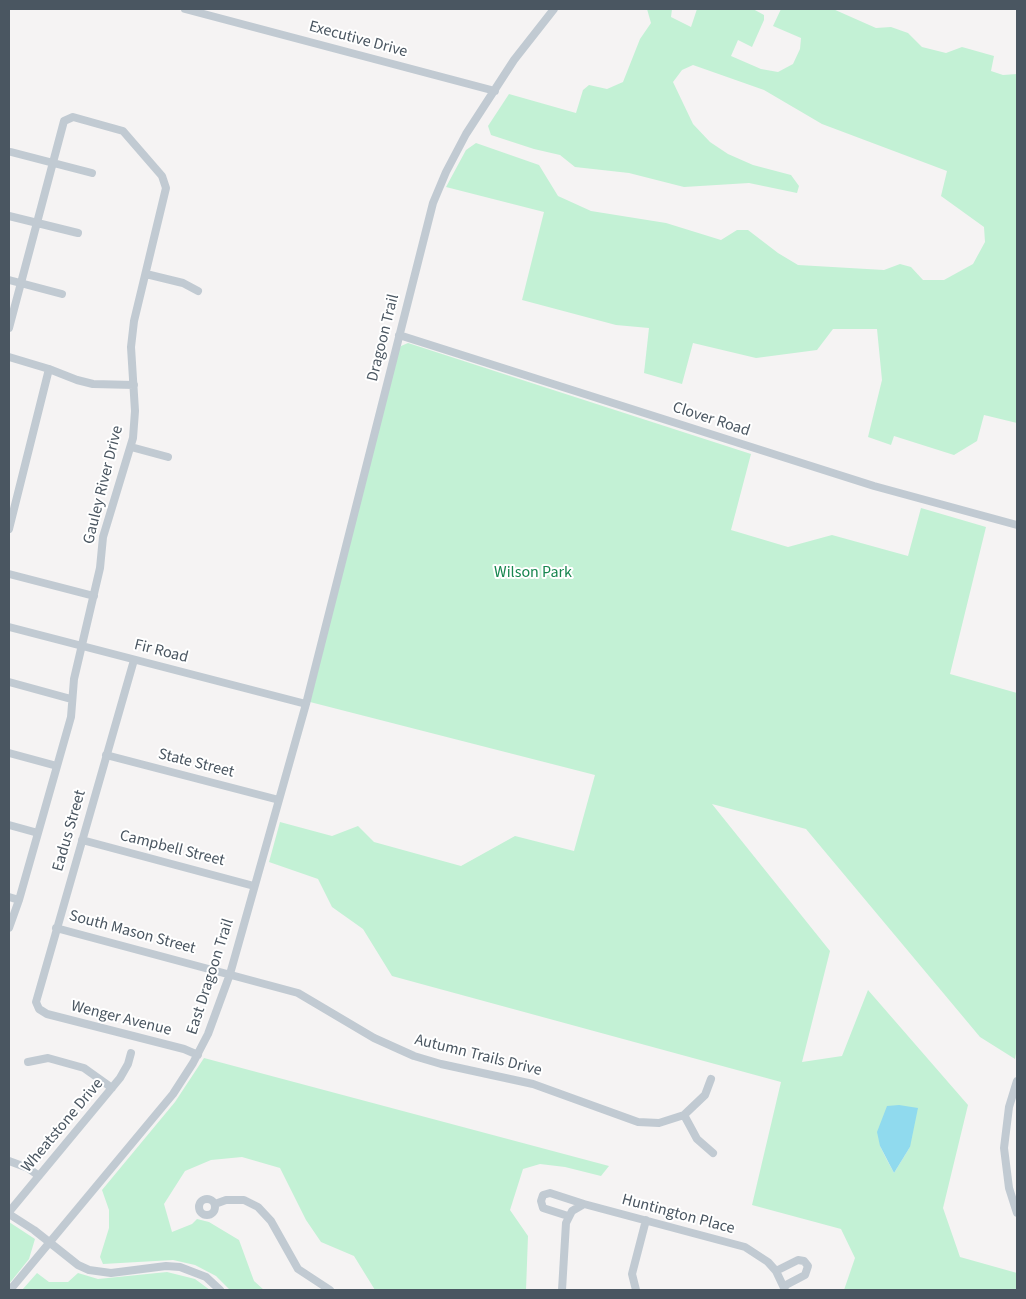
<!DOCTYPE html>
<html>
<head>
<meta charset="utf-8">
<style>
  body { margin:0 }
  #map { position:relative; width:1026px; height:1299px; overflow:hidden; background:#f5f3f3; font-family:"Source Sans 3",sans-serif }
  canvas { display:block }
  .frame { position:absolute; inset:0; border:10px solid #4a5661; pointer-events:none }
</style>
</head>
<body>
<div id="map">
<canvas width="1026" height="1299"></canvas>
<div class="frame"></div>
</div>
<script>
const context = document.querySelector('canvas').getContext('2d');
context.lineJoin = 'round';
function paint(path, color) { context.fillStyle = color; context.fill(path, 'evenodd'); }
const poly = rows => new Path2D(rows.map(r => 'M' + r).join(''));
function strokePath(path, color, width, dash) { context.strokeStyle = color; context.lineWidth = width; context.lineCap = dash ? 'butt' : 'round'; context.setLineDash(dash || []); context.stroke(path); }
function write(font, color, halo, rows, align = 'center') {
  context.font = font + ' "Source Sans 3",sans-serif'; context.lineWidth = 4; context.setLineDash([]); context.textBaseline = 'middle'; context.strokeStyle = halo; context.fillStyle = color; for (const [text, x, y, turn = 0] of rows) {
    context.save(); context.translate(x, y); context.rotate((+turn || 0) * Math.PI / 180); context.textAlign = isNaN(turn) ? turn : align; if (halo) context.strokeText(text, 0, 0); context.fillText(text, 0, 0); context.restore();
  }
}
paint(poly([
  [647,9,672,9,671,17,691,27,697,9,753,9,764,15,764,20,752,47,738,40,731,56,761,69,778,72,793,64,800,49,801,38,773,26,781,9,833,9,876,28,891,27,908,33,922,47,946,53,962,47,994,56,991,71,1003,75,1017,74,1017,423,984,415,977,441,954,455,894,436,891,445,868,437,882,380,877,329,833,329,817,350,756,358,693,343,682,384,644,373,649,328,616,325,522,300,544,212,446,187,466,150,476,143,539,165,558,196,591,211,666,223,721,240,737,230,748,230,778,253,798,265,884,270,900,264,911,267,923,280,944,280,973,264,985,242,984,227,941,196,947,171,822,124,764,90,693,65,682,70,673,82,693,124,710,142,728,154,753,165,791,175,799,186,797,193,749,183,684,187,629,173,575,167,560,155,534,149,491,135,488,126,509,94,576,113,583,90,589,85,607,89,623,82,640,39,651,23],
  [408,343,751,454,731,530,788,547,832,535,908,556,921,508,986,527,950,674,1017,693,1017,1048,1015,1059,980,1037,806,829,712,804,830,951,802,1062,842,1056,868,990,968,1105,943,1208,960,1257,1017,1273,1017,1290,844,1290,855,1258,841,1229,752,1205,781,1082,392,976,363,929,332,907,318,879,269,862,280,822,332,836,358,826,374,842,461,866,515,836,574,851,595,775,310,702,398,351,401,346],
  [880,1146,910,1147,894,1173,887,1160],
  [204,1058,609,1166,601,1176,565,1167,540,1164,523,1169,510,1210,528,1236,526,1290,375,1290,354,1256,321,1242,306,1220,280,1168,242,1157,211,1160,185,1171,164,1204,172,1232,192,1224,197,1219,209,1222,239,1240,254,1281,264,1290,230,1290,216,1276,195,1265,173,1260,103,1264,100,1257,109,1228,109,1210,102,1190,175,1102],
  [9,1222,35,1239,29,1259,9,1284],
  [167,1272,195,1279,210,1290,22,1290,37,1273,49,1282,68,1282,78,1273,98,1279]
]), '#c3f1d5');
paint(poly([
  [899,1105,918,1108,910,1147,894,1173,880,1146,877,1132,887,1106]
]), '#90daee');
strokePath(poly([
  [185,9,495,91],
  [11,152,92,173],
  [9,216,78,233],
  [146,274,183,283,198,291],
  [9,280,62,294],
  [9,328,64,121,73,117,123,131,162,176,166,188,134,321,131,347,135,411,133,438,103,537,100,568,74,679,71,717,19,900,9,928],
  [399,335,874,486,1017,525],
  [9,357,49,369,77,380,93,384,134,385],
  [131,447,168,457],
  [9,529,49,369],
  [9,574,94,596],
  [9,627,306,704],
  [134,660,36,1002,39,1009,47,1014,184,1049,198,1055],
  [9,682,71,699],
  [9,753,57,766],
  [106,755,279,800],
  [9,825,38,833],
  [82,840,254,886],
  [9,897,19,900],
  [56,928,298,993,374,1038,414,1056,441,1064,533,1084,638,1122,659,1123,684,1115,705,1095,711,1079],
  [28,1062,48,1058,84,1068,112,1088],
  [1017,1081,1009,1107,1004,1148,1009,1188,1017,1213],
  [684,1115,697,1139,713,1153],
  [9,1161,28,1168,39,1176],
  '199 1207a8 8 0 1 1 16 0a8 8 0 1 1-16 0Z',
  [215,1204,226,1200,244,1200,258,1207,271,1221,298,1269,330,1290],
  [9,1212,120,1078,128,1064,131,1053],
  [9,1214,34,1230,78,1265,89,1270,111,1273,166,1266,180,1267,206,1277,220,1290],
  [568,1216,543,1208,541,1201,543,1195,550,1193,584,1204],
  [776,1271,798,1260,804,1261,808,1266,805,1275,784,1286],
  [10,1290,173,1094,193,1063,208,1034,230,974,306,704,433,203,446,172,466,134,514,60,554,9],
  [562,1290,566,1223,572,1211,584,1204,745,1247,768,1262,776,1271,785,1290],
  [636,1290,632,1274,646,1220]
]), '#c1cad2', 8);
write('16px', '#4a5661', '#fff', [
  ["Executive Drive",358,40,15],
  ["Dragoon Trail",384,338,-76],
  ["Clover Road",711,420,18],
  ["Gauley River Drive",104,485,-76],
  ["Fir Road",161,652,14],
  ["State Street",196,764,14],
  ["Eadus Street",70,831,-74],
  ["Campbell Street",172,849,14],
  ["South Mason Street",132,933,15],
  ["East Dragoon Trail",211,977,-72],
  ["Wenger Avenue",121,1019,14],
  ["Autumn Trails Drive",478,1056,14],
  ["Wheatstone Drive",63,1126,-50],
  ["Huntington Place",678,1215,15]
]);
write('16px', '#17864f', '#fff', [
  ["Wilson Park",533,573]
]);
</script>
</body>
</html>
